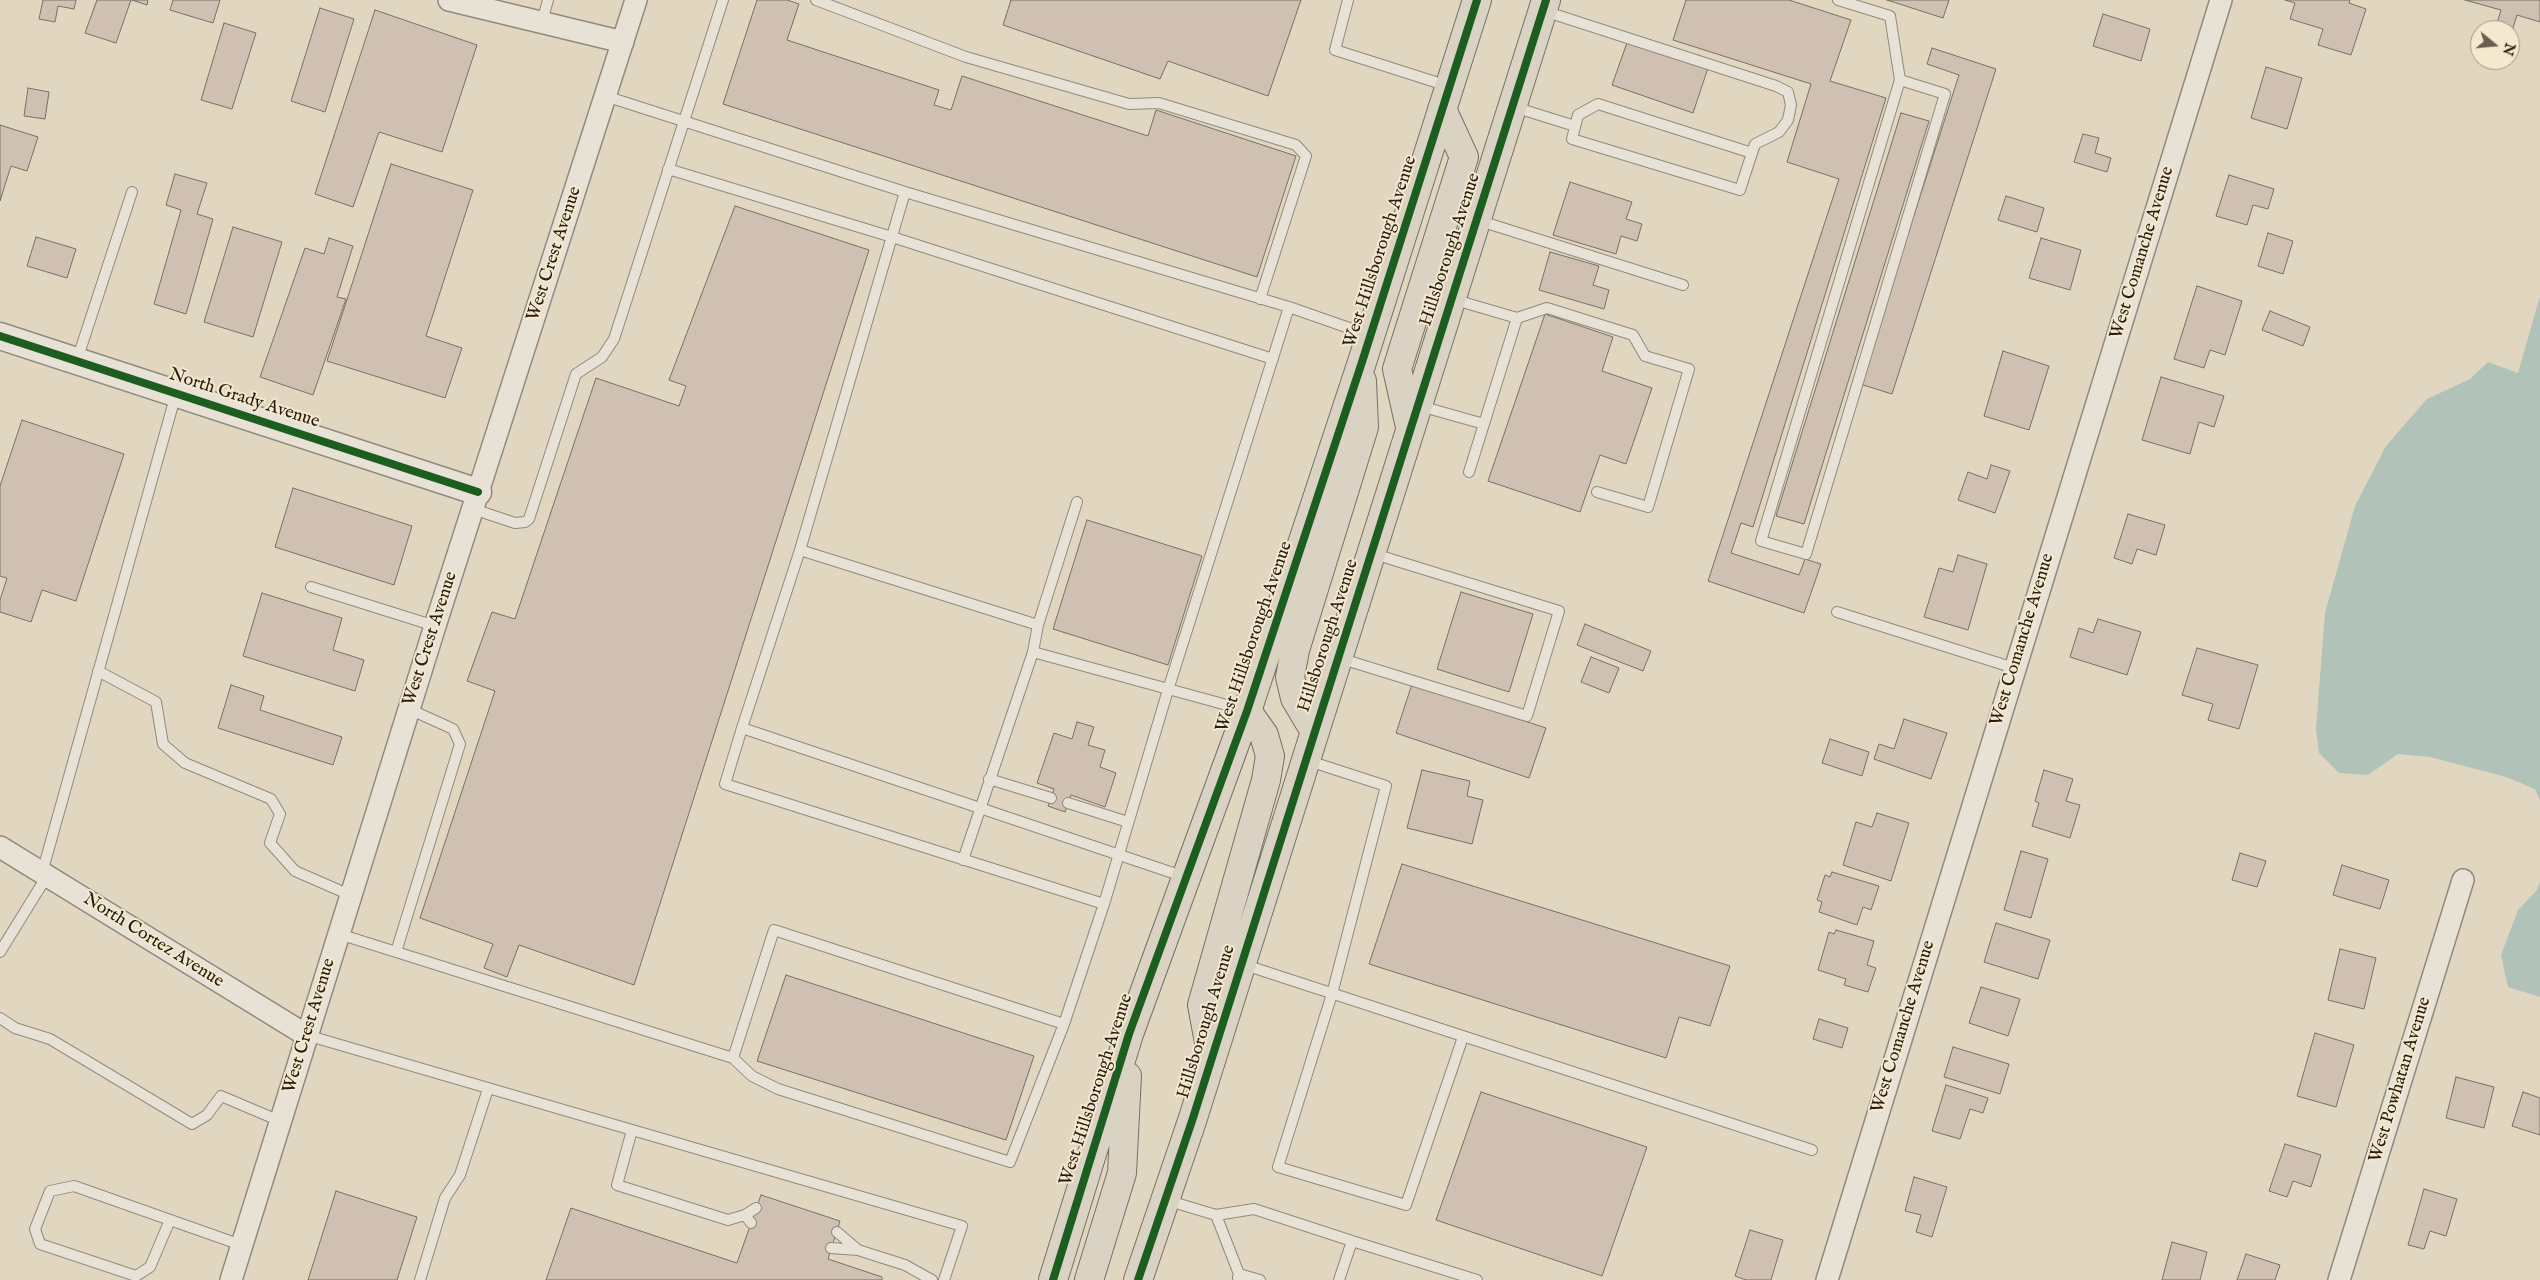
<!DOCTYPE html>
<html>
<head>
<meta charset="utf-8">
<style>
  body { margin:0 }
  #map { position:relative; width:2540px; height:1280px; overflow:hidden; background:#e1d7c1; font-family:"IM FELL English",serif }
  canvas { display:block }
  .north { position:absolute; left:2470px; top:20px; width:50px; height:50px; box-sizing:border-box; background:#f4e8ce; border:1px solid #a29682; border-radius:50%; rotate:107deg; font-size:14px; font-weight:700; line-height:20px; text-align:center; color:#281c11 }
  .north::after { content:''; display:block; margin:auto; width:18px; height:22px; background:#695d4f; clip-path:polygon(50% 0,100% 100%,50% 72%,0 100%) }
</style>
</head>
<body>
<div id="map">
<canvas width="2540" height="1280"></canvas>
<div class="north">N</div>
</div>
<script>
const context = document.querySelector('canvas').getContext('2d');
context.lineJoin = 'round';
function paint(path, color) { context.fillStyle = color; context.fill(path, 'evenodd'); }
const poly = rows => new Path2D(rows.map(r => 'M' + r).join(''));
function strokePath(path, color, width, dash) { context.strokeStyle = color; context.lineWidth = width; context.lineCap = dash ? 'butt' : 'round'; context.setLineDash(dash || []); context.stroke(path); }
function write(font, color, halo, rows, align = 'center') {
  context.font = font + ' "IM FELL English",serif'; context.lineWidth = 4; context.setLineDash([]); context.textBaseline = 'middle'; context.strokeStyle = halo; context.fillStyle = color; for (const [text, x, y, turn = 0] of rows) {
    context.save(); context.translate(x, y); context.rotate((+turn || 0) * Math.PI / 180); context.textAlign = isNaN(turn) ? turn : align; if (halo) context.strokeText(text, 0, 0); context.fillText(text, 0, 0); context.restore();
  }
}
paint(poly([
  [2540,296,2540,801,2535,789,2506,777,2430,757,2398,754,2368,775,2339,773,2319,753,2316,729,2325,613,2355,506,2386,446,2427,399,2470,379,2488,362,2518,373],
  [2540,881,2540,997,2508,987,2501,955,2518,910,2537,890]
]), '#b1c2b9');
const building = poly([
  [43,0,76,0,74,9,58,6,55,22,39,19,43,0],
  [97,0,131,0,116,43,85,33,97,0],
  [132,0,148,0,147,5,132,0],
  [173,0,220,0,213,23,170,10,173,0],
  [757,0,787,0,799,4,787,40,939,90,934,105,951,110,962,76,1148,136,1156,110,1296,156,1257,277,723,104,757,0],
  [1011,0,1301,0,1268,96,1168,61,1160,79,1003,25,1011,0],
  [1686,0,1789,0,1851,20,1830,81,1886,98,1753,527,1741,523,1731,553,1799,575,1805,559,1821,564,1804,613,1708,581,1839,179,1787,162,1811,84,1673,40,1686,0],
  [1887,0,1949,0,1943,18,1887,0],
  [2285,0,2350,0,2349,3,2366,9,2351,55,2318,45,2323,29,2290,19,2295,3,2285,0],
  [2465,0,2540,0,2540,22,2517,15,2512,31,2496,26,2501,10,2465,0],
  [320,8,354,19,325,112,291,101,320,8],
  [375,10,477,45,442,152,379,132,353,207,315,194,375,10],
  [2103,14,2150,29,2141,61,2093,46,2103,14],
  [224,23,256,33,232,109,201,100,224,23],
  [1628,40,1708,68,1693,113,1612,85,1628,40],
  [1932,48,1996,69,1892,394,1860,384,1959,75,1927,64,1932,48],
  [2266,67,2302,78,2287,129,2251,118,2266,67],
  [28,88,49,92,45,119,24,116,28,88],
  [1901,113,1929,121,1804,524,1776,516,1901,113],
  [0,125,38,137,27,171,11,166,0,201,0,125],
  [2083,134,2099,138,2095,153,2111,158,2107,172,2074,162,2083,134],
  [391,164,473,190,426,336,462,348,445,398,327,361,391,164],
  [175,174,207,183,197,214,213,219,186,314,154,304,181,210,166,205,175,174],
  [2229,175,2274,189,2268,209,2253,205,2247,225,2216,216,2229,175],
  [1570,182,1632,202,1626,219,1642,224,1637,241,1621,236,1616,254,1553,235,1570,182],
  [2006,196,2044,208,2037,232,1998,220,2006,196],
  [735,206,869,250,634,985,519,945,507,977,484,968,493,944,420,918,495,691,467,681,492,612,515,619,596,378,679,406,686,386,669,380,735,206],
  [233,227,282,242,253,337,204,322,233,227],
  [2268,233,2293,241,2283,274,2258,266,2268,233],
  [36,237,76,249,67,278,27,266,36,237],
  [329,238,353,246,337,297,346,299,313,395,260,377,305,248,324,254,329,238],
  [2041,238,2081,250,2070,290,2029,278,2041,238],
  [1550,252,1599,266,1593,285,1609,290,1604,309,1539,290,1550,252],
  [2197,286,2242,301,2225,355,2210,350,2204,368,2174,359,2197,286],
  [2270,311,2310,327,2303,346,2262,330,2270,311],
  [1545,314,1613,337,1602,371,1652,388,1626,464,1600,455,1580,512,1488,481,1545,314],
  [2003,351,2049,366,2029,430,1984,416,2003,351],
  [2161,377,2224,396,2214,427,2199,422,2190,454,2142,440,2161,377],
  [22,420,124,454,76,601,42,590,31,622,0,612,0,600,7,578,0,576,0,486,22,420],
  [1991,465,2010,471,1995,513,1958,500,1968,472,1987,479,1991,465],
  [293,488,412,526,394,585,275,547,293,488],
  [2128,514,2165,525,2156,555,2137,549,2132,564,2114,558,2128,514],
  [1087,520,1202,556,1168,665,1053,629,1087,520],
  [1958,555,1987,564,1968,630,1924,617,1939,568,1953,572,1958,555],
  [1461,592,1533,614,1509,692,1437,669,1461,592],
  [262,593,342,618,333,650,364,660,355,691,243,656,262,593],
  [2098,619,2141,632,2127,675,2070,657,2079,628,2093,633,2098,619],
  [1585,624,1651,651,1643,671,1577,645,1585,624],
  [2197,648,2258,665,2239,729,2208,720,2213,704,2182,695,2197,648],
  [1591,657,1619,668,1609,693,1581,682,1591,657],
  [1412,684,1546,728,1529,778,1396,733,1412,684],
  [231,685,264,696,260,710,342,737,333,765,218,728,231,685],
  [1904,719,1947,733,1931,779,1874,759,1879,744,1894,749,1904,719],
  [1077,722,1094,727,1088,745,1105,750,1100,767,1116,773,1105,807,1071,795,1065,812,1048,806,1054,789,1037,783,1054,733,1072,739,1077,722],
  [1830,739,1869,752,1862,776,1822,763,1830,739],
  [1422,770,1470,781,1467,796,1483,800,1472,844,1407,828,1422,770],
  [2044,770,2073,779,2066,801,2080,805,2070,838,2032,826,2039,803,2035,801,2044,770],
  [1877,813,1909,823,1891,881,1843,865,1856,822,1872,827,1877,813],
  [2021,851,2048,859,2031,918,2004,910,2021,851],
  [2240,853,2266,861,2257,887,2232,880,2240,853],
  [1402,864,1730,966,1710,1026,1679,1017,1666,1058,1369,964,1402,864],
  [2342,865,2389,880,2380,909,2333,895,2342,865],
  [1832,872,1879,886,1871,910,1863,907,1857,925,1819,912,1822,902,1817,900,1825,875,1830,877,1832,872],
  [1996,923,2050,940,2038,979,1984,962,1996,923],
  [1836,930,1874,941,1867,965,1876,968,1868,992,1844,985,1846,979,1818,970,1829,932,1834,934,1836,930],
  [2340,949,2376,958,2364,1009,2328,1000,2340,949],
  [786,975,1034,1056,1006,1140,757,1061,786,975],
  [1981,987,2020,999,2008,1036,1969,1023,1981,987],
  [1819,1019,1848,1028,1842,1048,1813,1039,1819,1019],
  [2315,1033,2354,1045,2336,1107,2297,1096,2315,1033],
  [1953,1047,2009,1064,2000,1094,1944,1077,1953,1047],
  [2456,1077,2494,1087,2484,1128,2446,1118,2456,1077],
  [1946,1085,1988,1098,1983,1113,1970,1109,1960,1139,1932,1131,1946,1085],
  [1481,1092,1647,1147,1602,1276,1436,1220,1481,1092],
  [2523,1092,2540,1098,2540,1135,2512,1126,2523,1092],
  [2285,1144,2321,1155,2311,1187,2293,1181,2287,1197,2269,1191,2285,1144],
  [1914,1177,1947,1187,1932,1237,1916,1232,1921,1215,1905,1211,1914,1177],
  [2424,1189,2457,1199,2446,1236,2430,1231,2424,1249,2408,1245,2424,1189],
  [336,1191,417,1217,397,1280,308,1280,336,1191],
  [761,1195,840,1221,828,1259,882,1277,882,1280,546,1280,571,1208,737,1263,761,1195],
  [1750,1230,1783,1240,1771,1280,1746,1280,1735,1276,1750,1230],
  [2172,1242,2207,1252,2200,1280,2162,1280,2172,1242],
  [2246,1254,2280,1265,2275,1280,2237,1280,2246,1254]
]);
paint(building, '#d0c0b1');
strokePath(building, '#777064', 1);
const service = poly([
  [816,0,966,57,1129,104,1159,103,1296,145,1306,156,1260,299],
  [1348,0,1335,50,1448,86],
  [1838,0,1890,16,1900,80,1761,541,1806,554,1945,94,1900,80],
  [1544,11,1776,86,1788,92,1791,105,1788,120,1779,132,1755,144,1752,153,1740,190,1572,139,1578,115,1598,104,1752,153],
  [542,22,548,0],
  [605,96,905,192],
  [1514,107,1575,126],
  [668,169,892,237,1273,359],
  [1477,220,1683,285],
  [1452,299,1517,318,1547,308,1633,335,1645,356,1689,369,1648,507,1597,492],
  [77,360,132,192],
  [1420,406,1484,424],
  [1469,472,1517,318],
  [473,509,515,523,525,522,529,519,576,374,602,357,614,339,723,0],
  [311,587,435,626],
  [1837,612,2014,668],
  [1038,625,1077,502],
  [1339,658,1527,716,1559,611,1371,553],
  [98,671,156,702,163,744,185,763,271,799,280,814,270,843,295,871,350,895],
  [1245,710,1033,652,1038,625,800,550,905,192,1289,307,1369,335],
  [742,728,800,550],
  [1306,760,1386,786,1332,994,1278,1167,1406,1205,1463,1037],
  [989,779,1051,798],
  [1068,803,1128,822],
  [963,860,1033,652],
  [42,873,176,394],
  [1104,904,1168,690,1289,307],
  [339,934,733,1058,774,930,1064,1024,1104,904,725,784,742,728,1185,877],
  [0,952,47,876],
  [396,952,460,744,453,729,409,709],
  [1242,964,1812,1150],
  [0,1018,15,1028,50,1039,192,1124,207,1115,221,1096,280,1121],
  [306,1035,962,1226,944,1280],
  [733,1058,752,1076,778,1089,1010,1162,1064,1024],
  [632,1130,617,1185,728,1220,745,1215,751,1223],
  [1166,1200,1216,1215,1254,1209,1352,1241,1339,1280],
  [745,1215,756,1208],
  [1216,1215,1239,1274],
  [170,1220,150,1267,136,1276,40,1244,35,1229,50,1191,74,1186,241,1245],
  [837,1232,858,1250],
  [1352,1241,1477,1280],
  [831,1248,858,1250,905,1265,932,1280],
  [1238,1278,1239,1274,1260,1280],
  [420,1280,445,1198,460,1175,488,1089]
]);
const minor = poly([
  [449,0,623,42],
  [0,847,306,1035],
  [231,1280,435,626,636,0],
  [1827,1280,2221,0],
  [2339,1280,2463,880]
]);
const tertiary = poly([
  [0,336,478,492]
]);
const primary = poly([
  [1410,427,1397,369,1464,157,1442,109],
  [1314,730,1295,698,1290,677,1295,650,1364,427,1362,381],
  [1211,1053,1202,1005,1266,780,1270,756,1264,735,1247,711],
  [1053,1280,1129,1034,1247,711,1362,362,1477,0],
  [1089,1280,1122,1173,1127,1076],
  [1138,1280,1192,1121,1546,0]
]);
strokePath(service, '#918a7c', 12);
strokePath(minor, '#918a7c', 24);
strokePath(tertiary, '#918a7c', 29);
strokePath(primary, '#777064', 30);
strokePath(service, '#e7e1d6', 10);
strokePath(minor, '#e7e1d6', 21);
strokePath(tertiary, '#e7e1d6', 26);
strokePath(primary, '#dad2c2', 28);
strokePath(poly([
  [0,336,478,492],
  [1053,1280,1129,1034,1247,711,1362,362,1477,0],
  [1138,1280,1192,1121,1546,0]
]), '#1b5e20', 8);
write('18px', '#281c11', '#f4e8ce', [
  ["Hillsborough Avenue",1451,250,-72],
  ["West Hillsborough Avenue",1381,252,-72],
  ["West Comanche Avenue",2143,253,-73],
  ["West Crest Avenue",555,254,-72],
  ["North Grady Avenue",244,399,18],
  ["Hillsborough Avenue",1329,636,-72],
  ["West Hillsborough Avenue",1255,637,-71],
  ["West Crest Avenue",431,639,-72],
  ["West Comanche Avenue",2023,640,-73],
  ["North Cortez Avenue",153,941,32],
  ["Hillsborough Avenue",1207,1022,-73],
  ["West Crest Avenue",310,1026,-73],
  ["West Comanche Avenue",1904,1027,-73],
  ["West Powhatan Avenue",2401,1080,-73],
  ["West Hillsborough Avenue",1097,1090,-72]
]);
</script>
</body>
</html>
